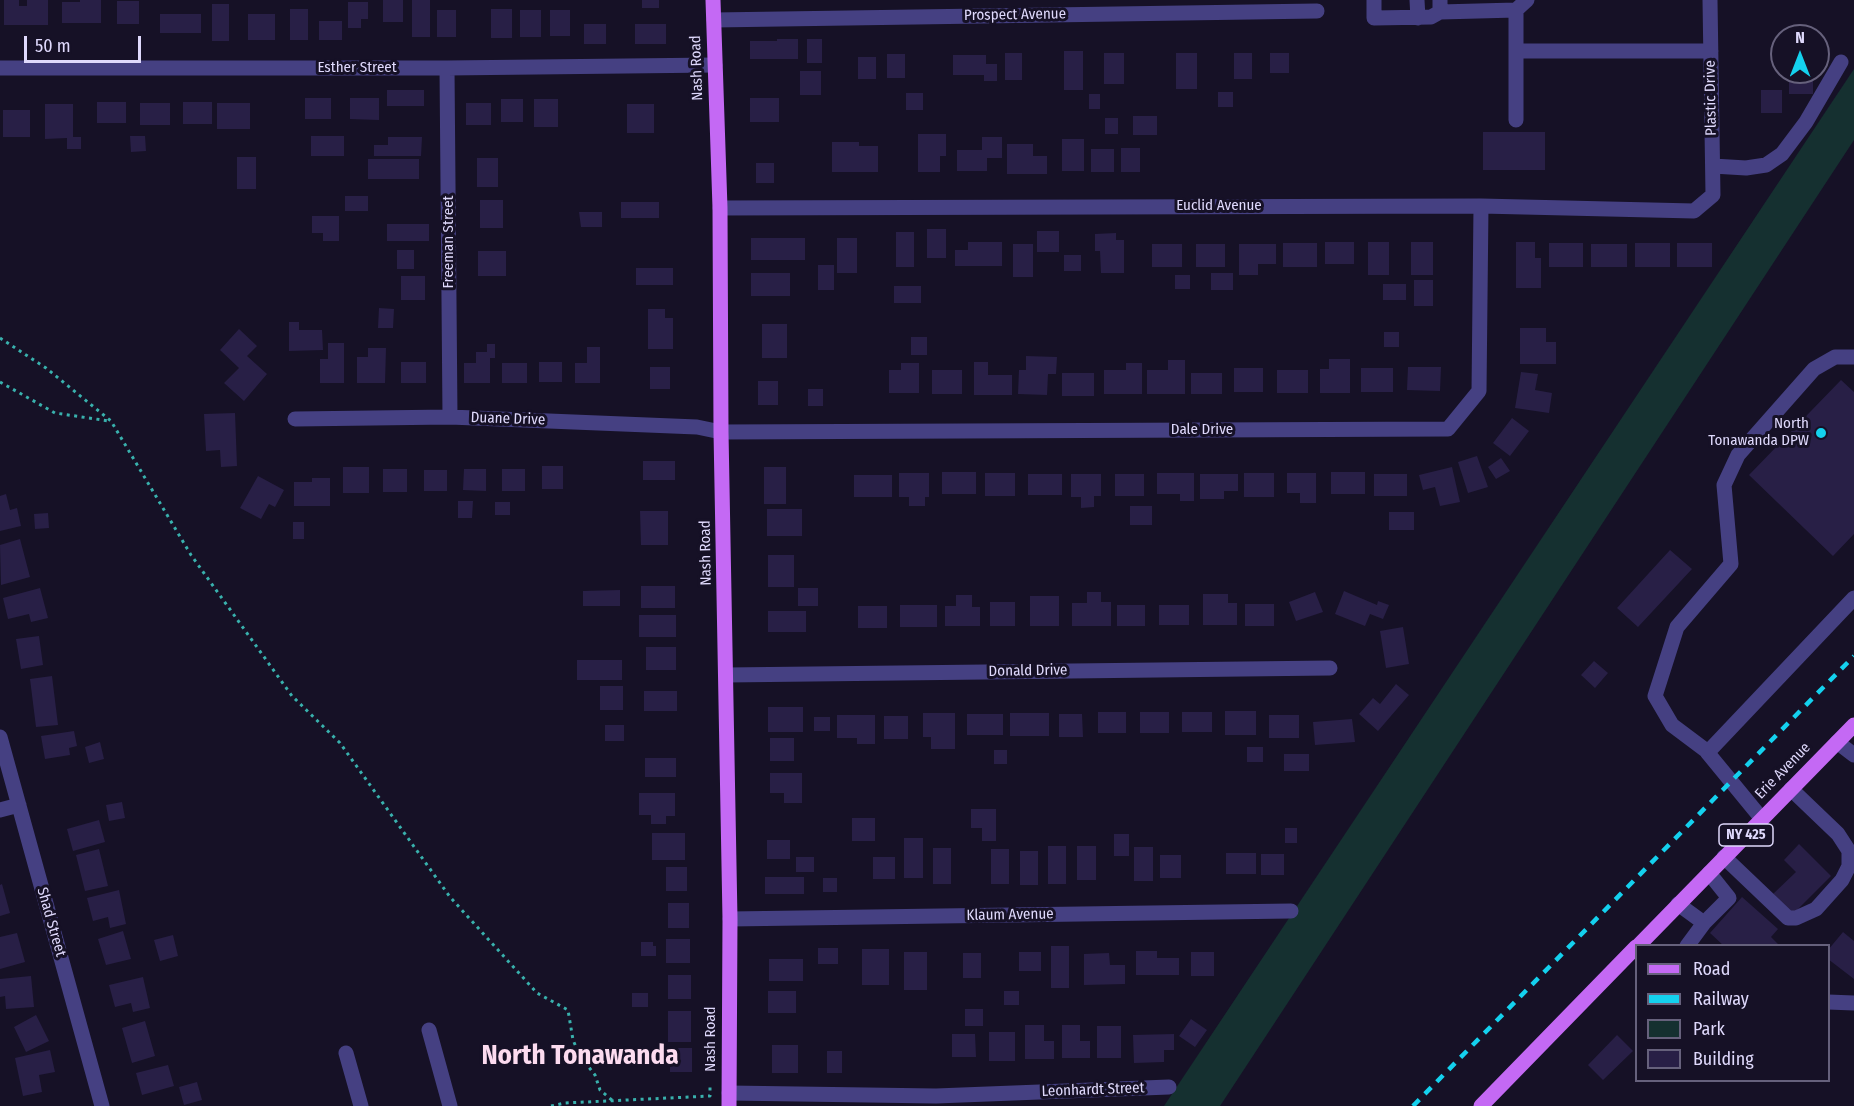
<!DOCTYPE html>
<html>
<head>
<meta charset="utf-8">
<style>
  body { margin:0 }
  #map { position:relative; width:1854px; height:1106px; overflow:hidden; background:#161126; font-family:"Fira Sans Condensed",sans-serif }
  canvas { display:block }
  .legend { position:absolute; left:1635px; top:944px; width:195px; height:138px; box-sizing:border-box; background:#161126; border:2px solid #66617c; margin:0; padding:8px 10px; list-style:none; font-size:18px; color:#dfd9fc }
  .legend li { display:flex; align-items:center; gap:12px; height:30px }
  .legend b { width:30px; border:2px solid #66617c }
  .north { position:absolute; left:1770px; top:24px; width:60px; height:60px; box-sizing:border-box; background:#161126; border:2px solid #66617c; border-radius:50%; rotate:0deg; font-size:16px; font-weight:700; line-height:24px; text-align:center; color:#dfd9fc }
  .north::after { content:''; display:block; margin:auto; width:21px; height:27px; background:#14d1ee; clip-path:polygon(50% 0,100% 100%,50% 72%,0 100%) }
  .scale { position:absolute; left:24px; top:36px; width:117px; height:27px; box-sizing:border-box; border:3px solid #dfd9fc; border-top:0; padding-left:8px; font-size:18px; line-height:21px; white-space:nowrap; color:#dfd9fc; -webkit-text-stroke:4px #161126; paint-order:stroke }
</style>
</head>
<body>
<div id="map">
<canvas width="1854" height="1106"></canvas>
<ul class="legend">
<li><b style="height:8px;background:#c469f4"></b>Road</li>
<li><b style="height:8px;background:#14d1ee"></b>Railway</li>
<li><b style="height:16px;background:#153030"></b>Park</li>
<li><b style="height:16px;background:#281f46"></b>Building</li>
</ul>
<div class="north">N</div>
<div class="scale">50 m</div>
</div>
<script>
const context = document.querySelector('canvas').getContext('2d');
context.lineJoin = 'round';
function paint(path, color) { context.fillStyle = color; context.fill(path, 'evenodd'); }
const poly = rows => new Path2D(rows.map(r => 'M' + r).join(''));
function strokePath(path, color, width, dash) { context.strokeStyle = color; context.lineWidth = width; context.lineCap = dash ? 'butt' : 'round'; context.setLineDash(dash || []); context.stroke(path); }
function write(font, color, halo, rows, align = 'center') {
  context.font = font + ' "Fira Sans Condensed",sans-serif'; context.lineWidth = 6; context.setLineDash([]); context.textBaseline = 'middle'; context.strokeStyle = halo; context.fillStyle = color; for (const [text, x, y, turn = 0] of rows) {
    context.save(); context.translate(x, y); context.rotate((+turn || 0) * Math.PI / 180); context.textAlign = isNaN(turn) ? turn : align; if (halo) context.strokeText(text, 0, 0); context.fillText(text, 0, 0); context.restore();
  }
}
paint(poly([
  [1854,69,1854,140,1220,1106,1164,1106]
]), '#153030');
paint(poly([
  [4,0,19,0,19,6,27,6,27,0,48,0,48,25,4,25],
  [80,0,101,0,101,23,62,23,62,2,80,2],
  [383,0,403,0,403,22,383,22],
  [412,0,430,0,430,37,412,37],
  [642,0,659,0,659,8,642,8],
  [117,1,139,1,139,24,117,24],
  [348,2,368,2,368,19,361,19,361,28,348,28],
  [212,4,229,4,229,41,212,41],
  [290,9,308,9,308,40,290,40],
  [491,9,512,9,512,38,491,38],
  [437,10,456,10,456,37,437,37],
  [520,10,541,10,541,37,520,37],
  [550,10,570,10,570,36,550,36],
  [160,14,201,14,201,33,160,33],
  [248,14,275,14,275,40,248,40],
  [319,21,342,21,342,40,319,40],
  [584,24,606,24,606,44,584,44],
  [635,24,666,24,666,44,635,44],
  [777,39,798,39,798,59,750,59,750,41,777,41],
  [807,39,822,39,822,63,807,63],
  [1064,51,1083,51,1083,90,1064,90],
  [1005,53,1022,53,1022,80,1005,80],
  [1104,53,1124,53,1124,84,1104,84],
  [1176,53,1197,53,1197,89,1176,89],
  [1234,53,1252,53,1252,79,1234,79],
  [1270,53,1289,53,1289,73,1270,73],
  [887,54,905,54,905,78,887,78],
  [953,55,986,55,986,64,997,64,997,81,984,81,984,75,953,75],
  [858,57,876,57,876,79,858,79],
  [800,71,821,71,821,95,800,95],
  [1789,72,1813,72,1813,94,1789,94],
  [387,90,424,90,424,106,387,106],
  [1761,90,1782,90,1782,113,1761,113],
  [1218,92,1233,92,1233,107,1218,107],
  [906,93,923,93,923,110,906,110],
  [1089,94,1100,94,1100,109,1089,109],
  [305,98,331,98,331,119,305,119],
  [350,98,379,98,379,120,350,119],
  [750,98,779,98,779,122,750,122],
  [501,99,523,99,523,122,501,122],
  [534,99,558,99,558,127,534,127],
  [97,102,126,102,126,123,97,123],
  [183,102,212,102,212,124,183,124],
  [140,103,170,103,170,125,140,125],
  [217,103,250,103,250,129,217,129],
  [466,103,491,103,491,125,466,125],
  [45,104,73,104,73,137,81,137,81,149,67,149,67,138,45,139],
  [627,104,654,104,654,133,627,133],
  [3,110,30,110,30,137,3,137],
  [1133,116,1157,116,1157,135,1133,135],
  [1105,118,1118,118,1118,134,1105,134],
  [1483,132,1545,132,1545,170,1483,170],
  [918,134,946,134,946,156,940,156,940,172,918,172],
  [130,136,145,136,146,151,131,152],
  [311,136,344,136,344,156,311,156],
  [388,137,422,137,421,156,374,156,374,145,388,145],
  [982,137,1002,137,1002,158,987,158,987,171,957,171,957,150,982,150],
  [1062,139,1084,139,1084,171,1062,171],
  [832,142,859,142,859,146,878,146,878,172,832,172],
  [1007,144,1033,144,1033,156,1047,156,1047,174,1007,174],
  [1121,148,1140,148,1140,172,1121,172],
  [1091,149,1114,149,1114,172,1091,172],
  [237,157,256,157,256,189,237,189],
  [477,158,498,158,498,187,477,187],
  [368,159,419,159,419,179,368,179],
  [756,163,774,163,774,183,756,183],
  [345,196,368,196,368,211,345,211],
  [480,200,503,200,503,228,480,228],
  [621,202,659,202,659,218,621,218],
  [579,212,602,212,602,227,581,227],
  [312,216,339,216,339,241,323,241,323,233,312,233],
  [387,224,429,224,429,241,387,241],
  [927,229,946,229,946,258,927,258],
  [1037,231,1059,231,1059,252,1037,252],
  [896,232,914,232,914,267,896,267],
  [1116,233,1116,240,1124,240,1124,273,1101,273,1100,251,1095,251,1095,234],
  [751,238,805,238,805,260,751,260],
  [837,238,857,238,857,273,837,273],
  [968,242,1002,242,1002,266,955,266,955,250,968,250],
  [1325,242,1354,242,1354,264,1325,264],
  [1368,242,1389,242,1389,275,1368,275],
  [1411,242,1433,242,1433,275,1411,275],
  [1516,242,1535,242,1535,258,1541,258,1541,288,1516,288],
  [1283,243,1317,243,1317,267,1283,267],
  [1549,243,1583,243,1583,267,1549,267],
  [1635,243,1670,243,1670,267,1635,267],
  [1677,243,1712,243,1712,267,1677,267],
  [1013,244,1033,244,1033,277,1013,277],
  [1152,244,1182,244,1182,267,1152,267],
  [1196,244,1225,244,1225,267,1196,267],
  [1239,244,1276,244,1276,264,1258,264,1258,275,1239,275],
  [1591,244,1627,244,1627,267,1591,267],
  [397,250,414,250,414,269,397,269],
  [478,251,506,251,506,276,478,276],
  [1064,255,1081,255,1081,271,1064,271],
  [818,265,834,265,834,290,818,290],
  [636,268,673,268,673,285,636,285],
  [751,273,790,273,790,296,751,296],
  [1211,273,1233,273,1233,290,1211,290],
  [1175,275,1190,275,1190,289,1175,289],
  [401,276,425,276,425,300,401,300],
  [1414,280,1433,280,1433,306,1414,306],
  [1383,284,1406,284,1406,300,1383,300],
  [894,286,921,286,921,303,894,303],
  [379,308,394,309,393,328,378,328],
  [648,309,665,309,665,318,673,318,673,349,648,349],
  [289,322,299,322,299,330,322,330,323,350,289,351],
  [762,324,787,324,787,358,762,358],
  [1520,328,1546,328,1546,342,1556,342,1556,364,1520,364],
  [239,329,257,346,247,356,267,374,244,401,224,383,239,368,220,350],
  [1384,332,1399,332,1399,347,1384,347],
  [911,337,927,337,927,355,911,355],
  [328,343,344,343,344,383,320,383,320,359,328,359],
  [487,344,495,344,495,358,490,358,490,383,464,383,464,363,476,363,476,352,487,352],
  [587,347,600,347,600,383,575,383,575,363,587,363],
  [368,348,386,348,385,383,357,383,357,357,368,357],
  [1026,356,1057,357,1056,374,1048,374,1047,395,1018,394,1019,370,1026,370],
  [1329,359,1350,359,1350,393,1320,393,1320,369,1329,369],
  [1168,360,1185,360,1185,394,1147,394,1147,370,1168,370],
  [401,362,426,362,426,383,401,383],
  [539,362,562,362,562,382,539,382],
  [974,362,988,362,988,375,1012,375,1012,395,974,395],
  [502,363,527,363,527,383,502,383],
  [901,363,919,363,919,393,889,393,889,370,901,370],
  [1126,363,1142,363,1142,394,1104,394,1104,370,1126,370],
  [650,367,670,367,670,389,650,389],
  [1408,367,1441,367,1440,391,1407,390],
  [1234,368,1263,368,1263,392,1234,392],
  [1361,368,1393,368,1393,392,1361,392],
  [932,370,962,370,962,394,932,394],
  [1277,370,1308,370,1308,393,1277,393],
  [1521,372,1538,374,1535,390,1552,393,1549,413,1515,408],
  [1062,373,1094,373,1094,396,1062,396],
  [1191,373,1222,373,1222,394,1191,394],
  [1841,380,1854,392,1854,534,1833,556,1749,475],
  [758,381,778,381,778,405,758,405],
  [808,389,823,389,823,406,808,406],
  [235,413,237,466,221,467,220,450,206,451,204,414],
  [1512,418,1529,431,1510,456,1493,443],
  [1477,456,1488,487,1468,493,1458,462],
  [1501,458,1510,471,1496,479,1488,467],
  [643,461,675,461,675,480,643,480],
  [542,466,563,466,563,489,542,489],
  [343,467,369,467,369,493,343,493],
  [764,467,786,467,786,504,764,504],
  [1452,467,1460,502,1440,506,1435,487,1423,490,1419,475],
  [383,469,407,469,407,492,383,492],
  [464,469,486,469,486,491,463,490],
  [502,469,525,469,525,491,502,491],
  [424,470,447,470,447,491,424,491],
  [942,472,976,472,976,494,942,494],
  [1331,472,1365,472,1365,494,1331,494],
  [899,473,929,473,929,497,925,497,925,506,909,506,909,497,899,497],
  [985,473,1015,473,1015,496,985,496],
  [1157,473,1194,473,1194,501,1180,501,1180,494,1157,494],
  [1244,473,1274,473,1274,497,1244,497],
  [1287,473,1316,473,1316,503,1300,503,1300,493,1287,493],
  [1028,474,1062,474,1062,495,1028,495],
  [1071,474,1101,474,1101,496,1094,496,1094,507,1081,508,1081,497,1071,497],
  [1115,474,1144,474,1144,496,1115,496],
  [1200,474,1238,474,1238,491,1224,491,1224,499,1200,499],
  [1374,474,1407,474,1407,496,1374,496],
  [854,475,892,475,892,497,854,497],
  [258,476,284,490,275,507,269,504,261,519,240,508],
  [312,478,330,478,330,506,294,506,294,482,312,482],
  [6,494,10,510,17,508,21,526,0,531,0,496],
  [458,501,473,501,472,518,458,518],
  [495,502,510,502,510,515,495,515],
  [1130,506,1152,506,1152,525,1130,525],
  [767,509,802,509,802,536,767,536],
  [640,511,668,511,668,545,641,545],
  [1389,512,1414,512,1414,530,1389,530],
  [48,513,49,528,35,529,34,514],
  [293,522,304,522,304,539,293,539],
  [20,539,30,577,1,585,0,545],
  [1670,550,1692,569,1638,627,1617,608],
  [768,555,794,555,794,587,768,587],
  [641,586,675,586,675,608,641,608],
  [40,588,48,618,31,622,29,614,8,619,3,598],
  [798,588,818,588,818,606,798,606],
  [620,590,620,606,583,606,583,591],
  [1344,591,1377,605,1378,601,1389,605,1383,619,1370,614,1365,626,1335,614],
  [1087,592,1101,592,1101,602,1111,602,1111,626,1072,626,1072,603,1087,603],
  [1315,592,1323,612,1296,621,1289,602],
  [1203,594,1228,594,1228,603,1237,603,1237,625,1203,625],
  [956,595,972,595,972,607,980,607,980,626,945,626,945,606,956,606],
  [1030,596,1059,596,1059,626,1030,626],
  [990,602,1015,602,1015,626,990,626],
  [1245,604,1274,604,1274,626,1245,626],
  [900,605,937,605,937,627,900,627],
  [1117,605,1145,605,1145,626,1117,626],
  [1159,605,1189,605,1189,625,1159,625],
  [858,606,887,606,887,628,858,628],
  [768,611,806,611,806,632,768,632],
  [639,615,676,615,676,637,639,637],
  [1403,627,1409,664,1386,668,1380,631],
  [39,636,43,665,21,669,16,639],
  [646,647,676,647,676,670,646,670],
  [577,660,622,660,622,680,577,680],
  [1594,661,1608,673,1595,688,1581,675],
  [52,676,58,725,36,727,30,679],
  [1396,684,1409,695,1378,731,1359,714,1373,698,1380,704],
  [600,686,623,686,623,710,600,710],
  [644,691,677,691,677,711,644,711],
  [768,707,803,707,803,732,768,732],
  [1225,711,1256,711,1256,735,1225,735],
  [1098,712,1126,712,1126,733,1098,733],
  [1140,712,1169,712,1169,733,1140,733],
  [1182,712,1212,712,1212,732,1182,732],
  [923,713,955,713,955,749,931,749,931,737,923,737],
  [1010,713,1049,713,1049,736,1010,736],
  [967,714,1003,714,1003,735,967,735],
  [1059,714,1082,714,1083,737,1059,737],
  [837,715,875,715,875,744,857,744,857,738,837,738],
  [1269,715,1299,715,1299,738,1269,738],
  [884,716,908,716,908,739,884,739],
  [814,717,830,717,830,731,814,731],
  [1352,719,1355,742,1315,745,1313,722],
  [605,725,624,725,624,741,605,741],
  [74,731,77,746,69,748,70,755,45,759,41,736],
  [770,738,794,738,794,761,770,761],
  [100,742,104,759,89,763,85,747],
  [1247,747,1263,747,1263,762,1247,762],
  [994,750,1007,750,1007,764,994,764],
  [1284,754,1309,754,1309,771,1284,771],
  [645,758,676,758,676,777,645,777],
  [770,773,802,773,802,803,784,803,784,793,770,793],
  [639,793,675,793,675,816,666,816,666,824,651,824,651,815,639,815],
  [122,802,125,818,109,821,106,805],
  [971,809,996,809,996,841,982,841,982,828,971,828],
  [852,818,875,818,875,841,852,841],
  [99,820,105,842,73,851,67,829],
  [1285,828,1297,828,1297,843,1285,843],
  [652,833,685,833,685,860,652,860],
  [1114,834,1129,834,1129,856,1114,856],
  [904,838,923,838,923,878,904,878],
  [767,840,790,840,790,859,767,859],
  [1799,844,1831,876,1793,914,1773,894,1796,872,1784,860],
  [1048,846,1066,846,1066,884,1048,884],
  [1077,846,1096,846,1096,880,1077,880],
  [1134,847,1153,847,1153,881,1134,881],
  [933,848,951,848,951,884,933,884],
  [99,849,108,886,85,891,76,855],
  [991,849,1009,849,1009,884,991,884],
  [1020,851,1038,851,1038,885,1020,885],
  [1226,853,1256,853,1256,874,1226,874],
  [1261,854,1284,854,1284,875,1261,875],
  [1160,855,1181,855,1181,878,1160,878],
  [796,857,814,857,814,872,796,872],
  [873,857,895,857,895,879,873,879],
  [666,867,687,867,687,891,666,891],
  [765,877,804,877,804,894,765,894],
  [823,878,837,878,837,892,823,892],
  [2,884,10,913,0,916,0,885],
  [119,890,126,924,110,928,108,917,93,921,87,898],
  [1742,897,1778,929,1771,937,1780,946,1724,946,1710,933],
  [668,903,689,903,689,928,668,928],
  [123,931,131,959,106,965,98,939],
  [1843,932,1854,941,1854,979,1828,959,1828,950],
  [17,933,25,962,0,969,0,937],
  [173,935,178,956,160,961,154,940],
  [666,939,690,939,690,963,666,963],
  [641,942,653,942,653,946,656,946,656,956,641,956],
  [1051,946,1069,946,1069,988,1051,988],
  [818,948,838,948,838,964,818,964],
  [862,949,889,949,889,985,862,985],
  [1136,951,1157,951,1157,958,1179,958,1179,975,1136,975],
  [904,952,927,952,927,990,904,990],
  [1019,952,1041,952,1041,971,1019,971],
  [1191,952,1214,952,1214,976,1191,976],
  [963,953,981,953,981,978,963,978],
  [1109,953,1110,965,1125,965,1125,984,1084,985,1084,954],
  [769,959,803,959,803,981,769,981],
  [668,975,691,975,691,999,668,999],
  [31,976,34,1007,6,1009,5,996,0,997,0,979],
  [143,977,150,1008,133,1012,131,1003,115,1007,109,985],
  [768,991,796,991,796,1013,768,1013],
  [1004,991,1019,991,1019,1005,1004,1005],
  [632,993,648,993,648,1007,632,1007],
  [965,1009,983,1009,983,1026,965,1026],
  [668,1011,691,1011,691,1042,668,1042],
  [36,1015,49,1041,26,1052,14,1027],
  [1191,1019,1207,1030,1195,1047,1179,1036],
  [145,1021,155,1056,132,1063,122,1028],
  [1025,1025,1044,1025,1044,1041,1054,1041,1054,1059,1025,1059],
  [1062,1025,1080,1025,1080,1041,1090,1041,1090,1058,1062,1058],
  [1097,1026,1121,1026,1121,1058,1097,1058],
  [989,1032,1015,1032,1015,1061,989,1061],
  [952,1034,975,1034,976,1057,952,1057],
  [1174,1034,1174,1050,1164,1050,1164,1062,1134,1063,1133,1035],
  [1617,1035,1633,1051,1603,1080,1588,1065],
  [772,1045,798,1045,798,1073,772,1073],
  [670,1048,692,1048,692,1072,670,1072],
  [50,1050,55,1072,39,1075,42,1092,23,1096,15,1058],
  [827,1051,842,1051,842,1073,827,1073],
  [168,1065,174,1086,142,1095,136,1073],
  [197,1082,202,1100,184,1105,179,1087]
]), '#281f46');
strokePath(poly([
  [0,338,46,368,111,421,191,555,292,696,340,743,450,897,537,993,568,1010,573,1040,580,1056,595,1075,600,1090,613,1101],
  [0,382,55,413,109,421],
  [551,1106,565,1103,710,1096,710,1087]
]), '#39b1ad', 3, [3, 4.5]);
strokePath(poly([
  [1374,0,1374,18,1431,17,1440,12],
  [1417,0,1418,18],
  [1440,0,1440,12,1516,10,1527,0],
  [714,20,1317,11],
  [1516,51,1711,51],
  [0,68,447,68,715,65],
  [447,68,450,417],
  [1516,120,1516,10],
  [1713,166,1746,168,1766,165,1782,154,1806,122,1841,62],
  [720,208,1481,206,1694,211,1713,195,1710,0],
  [1854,357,1835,357,1814,369,1738,455,1724,485,1731,564,1677,627,1655,696,1672,725,1708,752,1854,598],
  [295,419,450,417,697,427,721,432,1448,429,1479,391,1481,206],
  [726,675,1330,668],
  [0,737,102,1106],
  [1837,742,1854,755],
  [1707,752,1762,819],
  [0,810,19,805],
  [1724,857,1788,918,1796,918,1816,909,1842,880,1849,866,1849,851,1838,834,1791,789],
  [1678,904,1704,923,1729,898,1709,873],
  [730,919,1291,911],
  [1687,946,1704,923],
  [1828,1002,1854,1003],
  [429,1030,450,1106],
  [346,1053,361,1106],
  [729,1093,936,1096,1169,1087]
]), '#454082', 15);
strokePath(poly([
  [713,0,720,208,721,432,730,919,729,1106],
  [1638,946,1854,725],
  [1481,1106,1636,947]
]), '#c469f4', 15);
strokePath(poly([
  [1413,1106,1854,656]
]), '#14d1ee', 4.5, [9, 8]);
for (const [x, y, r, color] of [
  [1821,433,6,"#14d1ee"]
]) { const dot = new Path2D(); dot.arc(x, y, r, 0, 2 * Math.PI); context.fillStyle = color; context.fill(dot); strokePath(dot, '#161126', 2); }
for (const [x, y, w] of [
  [1746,835,54]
]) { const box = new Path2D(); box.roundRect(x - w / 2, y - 11, w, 22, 4.5); context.fillStyle = '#161126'; context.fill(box); strokePath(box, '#dfd9fc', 1.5); }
write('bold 14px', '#dfd9fc', null, [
  ["NY 425",1746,835]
]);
write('15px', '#dfd9fc', '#161126', [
  ["Prospect Avenue",1015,15,-1],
  ["Esther Street",357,68],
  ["Nash Road",697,68,-92],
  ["Plastic Drive",1711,98,-91],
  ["Euclid Avenue",1219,206],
  ["Freeman Street",449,242,-90],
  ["Duane Drive",508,419,2],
  ["Dale Drive",1202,430],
  ["Nash Road",706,553,-91],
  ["Donald Drive",1028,671,-1],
  ["Erie Avenue",1783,771,-46],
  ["Klaum Avenue",1010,915,-1],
  ["Shad Street",51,922,74],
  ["Nash Road",711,1039,-90],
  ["Leonhardt Street",1093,1090,-2]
]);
write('15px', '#dfd9fc', '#161126', [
  ["North",1809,424],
  ["Tonawanda DPW",1809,441]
], 'right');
write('bold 27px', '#fcdbef', '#161126', [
  ["North Tonawanda",580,1056]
]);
</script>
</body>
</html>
